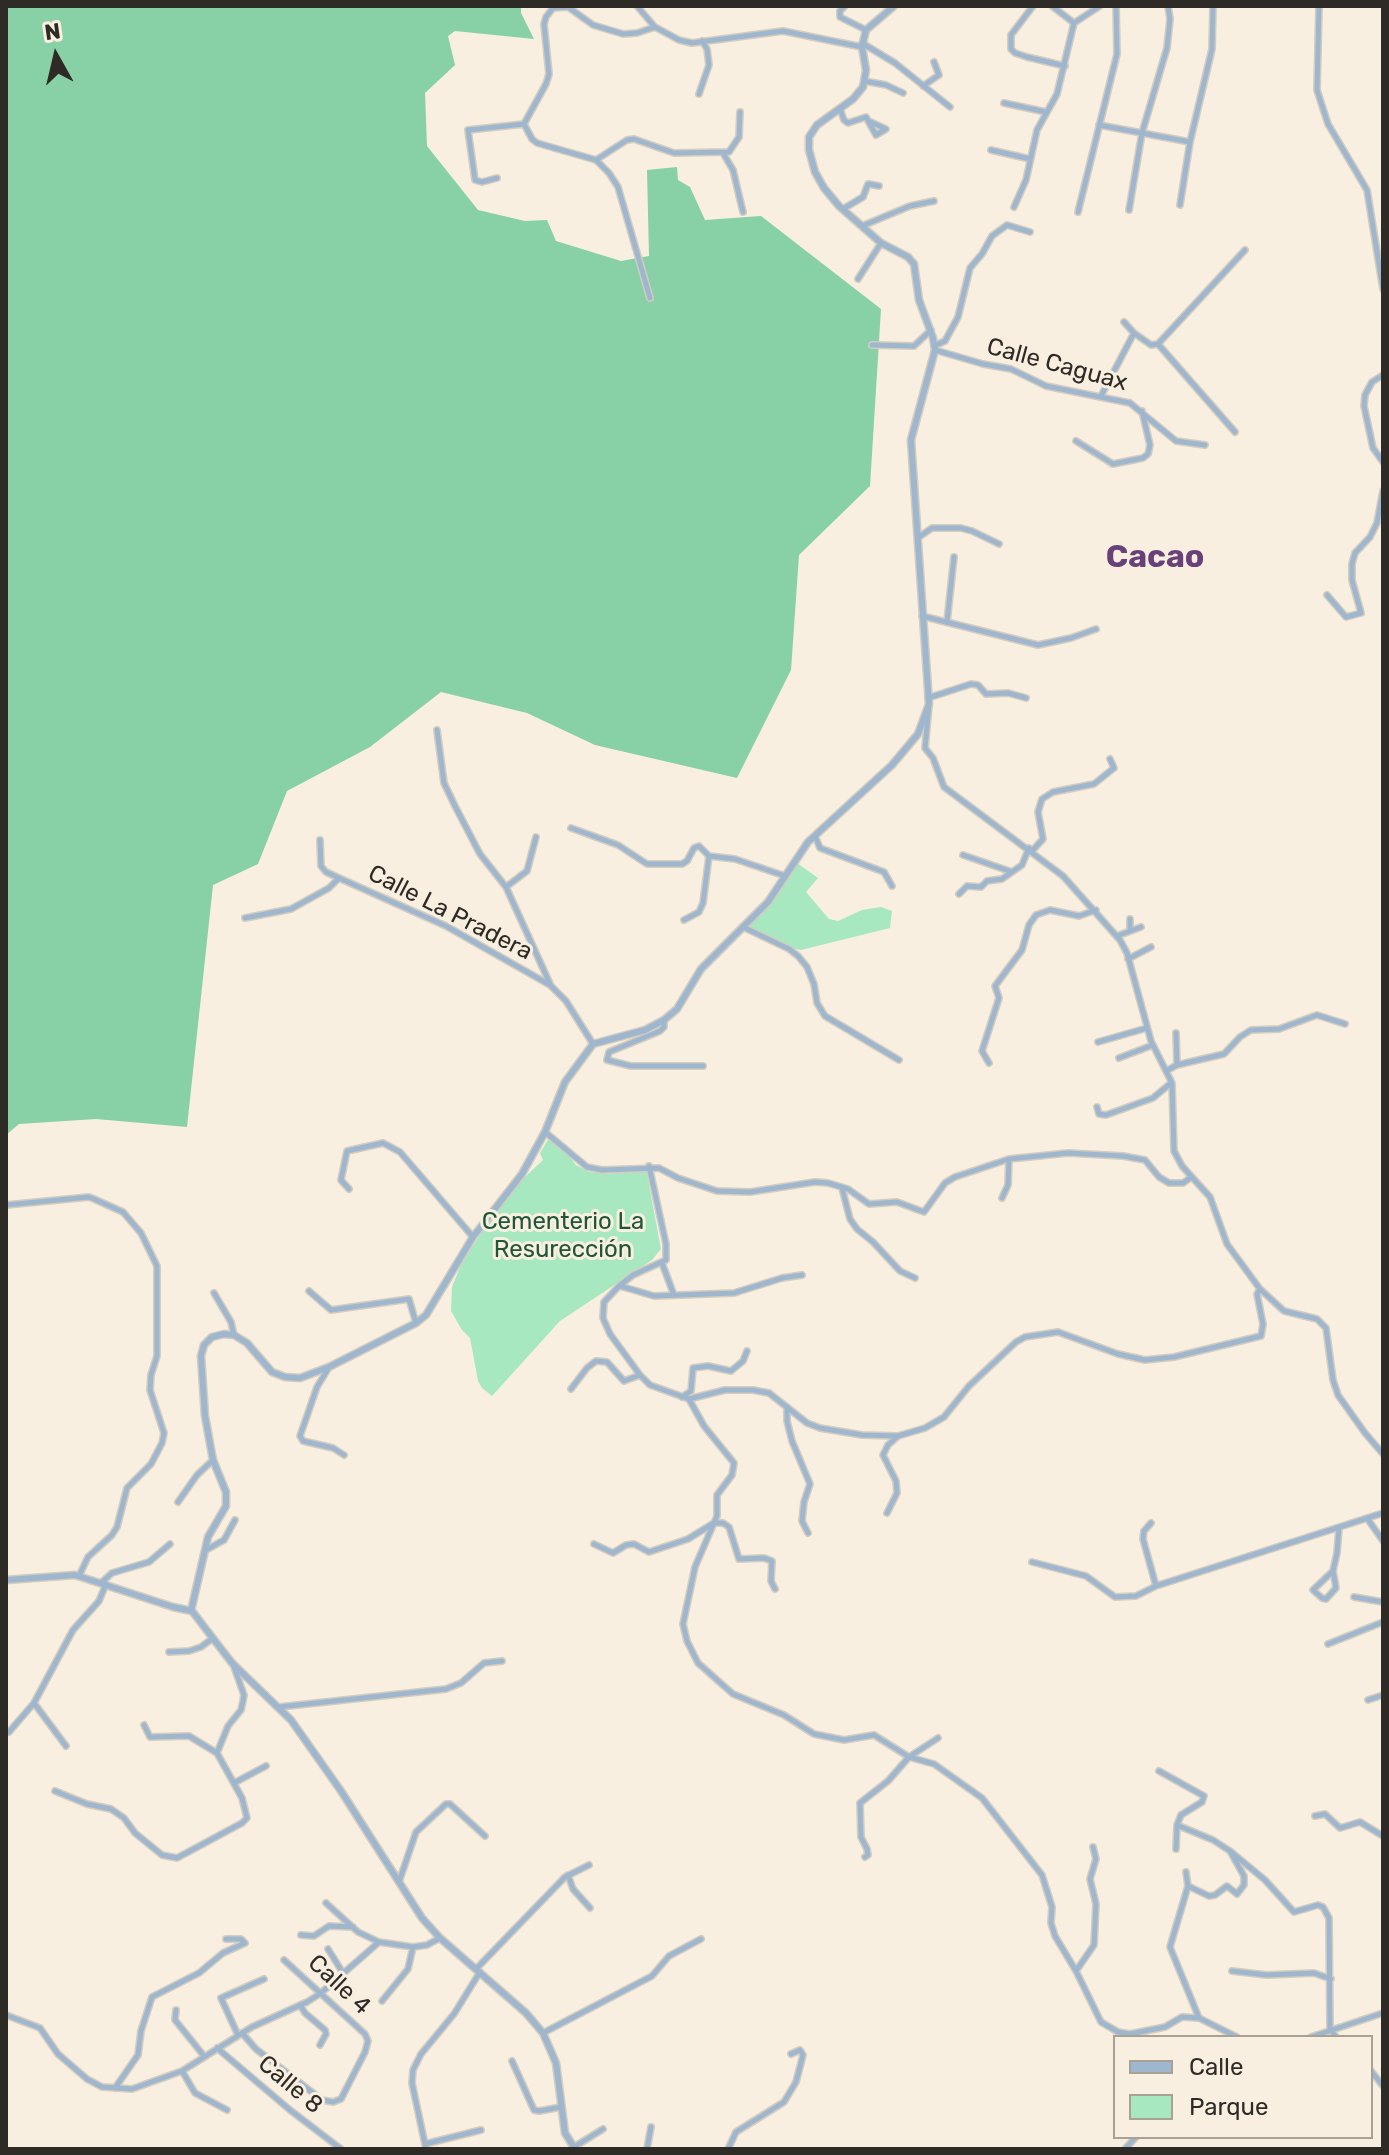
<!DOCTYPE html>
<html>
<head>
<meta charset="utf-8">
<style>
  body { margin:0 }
  #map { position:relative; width:1389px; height:2155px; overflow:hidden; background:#f8efe0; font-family:Rubik,sans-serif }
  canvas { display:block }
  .frame { position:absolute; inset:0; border:8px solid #2e2b26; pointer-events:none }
  .legend { position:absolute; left:1113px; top:2035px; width:260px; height:104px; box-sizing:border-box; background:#f8efe0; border:2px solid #a7a196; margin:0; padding:10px 14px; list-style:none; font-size:24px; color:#2e2b26 }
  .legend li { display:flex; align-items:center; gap:16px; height:40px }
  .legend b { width:40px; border:2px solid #a7a196 }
  .north { position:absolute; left:16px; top:16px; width:80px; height:80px; -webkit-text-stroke:6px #f8efe0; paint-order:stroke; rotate:352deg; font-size:22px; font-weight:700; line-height:32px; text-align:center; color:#2e2b26 }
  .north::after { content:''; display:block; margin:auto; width:28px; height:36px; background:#2e2b26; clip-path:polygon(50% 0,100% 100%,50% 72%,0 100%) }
</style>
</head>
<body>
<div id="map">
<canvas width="1389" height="2155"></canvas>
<div class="frame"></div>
<ul class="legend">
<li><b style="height:10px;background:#9fb7ce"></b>Calle</li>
<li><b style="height:22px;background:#a7e8c1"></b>Parque</li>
</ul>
<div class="north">N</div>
</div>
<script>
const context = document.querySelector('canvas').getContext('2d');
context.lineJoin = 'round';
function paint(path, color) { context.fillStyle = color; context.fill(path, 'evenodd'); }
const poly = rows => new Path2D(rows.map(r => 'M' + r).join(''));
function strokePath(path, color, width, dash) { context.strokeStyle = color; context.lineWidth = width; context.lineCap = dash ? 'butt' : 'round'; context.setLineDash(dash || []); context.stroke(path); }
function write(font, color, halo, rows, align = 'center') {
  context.font = font + ' Rubik,sans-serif'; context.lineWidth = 6; context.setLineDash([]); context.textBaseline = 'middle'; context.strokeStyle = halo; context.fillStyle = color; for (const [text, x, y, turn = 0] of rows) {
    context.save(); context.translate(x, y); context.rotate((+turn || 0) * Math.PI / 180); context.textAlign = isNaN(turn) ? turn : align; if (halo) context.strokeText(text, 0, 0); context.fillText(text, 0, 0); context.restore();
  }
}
paint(poly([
  [797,863,818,878,806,892,829,919,838,921,862,910,881,907,892,911,890,928,801,950,770,943,743,930,768,907],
  [549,1138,565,1151,576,1165,589,1172,606,1174,646,1169,661,1249,652,1260,560,1321,492,1396,482,1388,478,1381,470,1338,462,1330,451,1311,452,1287,462,1262,508,1193,543,1160,540,1153]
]), '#a7e8c1');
paint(poly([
  [6,6,521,6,521,13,534,39,455,31,448,36,455,65,425,93,427,146,478,210,525,221,547,220,556,241,621,261,649,256,647,170,677,167,678,180,690,187,705,220,761,216,881,309,870,486,799,555,791,670,737,778,595,745,527,713,441,692,370,747,287,791,258,864,213,885,187,1127,96,1119,19,1124,6,1135]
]), '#88d0a5');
const minor = poly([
  [637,6,654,26],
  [845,6,840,11,840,17,866,30],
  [1033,6,1011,35,1011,49,1015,53,1027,57,1065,66],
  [1052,6,1074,23],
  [1319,6,1317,90,1328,124,1367,190,1383,289],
  [862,43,895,63,950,107],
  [864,81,886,85,903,93],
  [923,86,939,75,934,62],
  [699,94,709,65,707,49,702,41],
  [1004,103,1046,112],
  [840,109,844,120,848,123,866,117,876,135,886,129,871,122],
  [740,112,739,137,729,152,674,153,634,139,627,140,596,160,537,143,532,139,524,124,546,84,549,74,544,24,546,17,553,8,568,7,593,25,623,34,637,33,655,27,679,40,692,43,783,31,862,47],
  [1099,125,1190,142],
  [991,150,1030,159],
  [723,153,733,170,743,212],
  [596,160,609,173,618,187,650,298],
  [497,178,482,182,475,180,468,130,524,124],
  [1180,205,1190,142,1212,49,1213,6],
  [1014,207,1026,180,1037,130,1057,94,1074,23,1100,6],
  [843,209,863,197,868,184,879,186],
  [1129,210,1142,133,1167,48,1170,19,1168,6],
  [1078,212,1117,54,1116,6],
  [862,226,910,206,934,201],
  [858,279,881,243],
  [1124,322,1134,333,1151,345,1158,344,1235,432],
  [1158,344,1245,250],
  [872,345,914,346,931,330],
  [934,346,945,341,958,317,970,268,982,254,992,236,1007,225,1030,232],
  [935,350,983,364,1011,369,1046,386,1130,403,1176,441,1205,445],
  [1383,375,1372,382,1365,395,1364,406,1373,448,1383,462],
  [1101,396,1134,333],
  [1076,441,1113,464,1143,458,1148,454,1150,445,1142,411],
  [919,537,932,528,961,528,972,531,999,544],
  [1327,595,1346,617,1361,613,1352,580,1352,564,1355,553,1370,537,1377,523,1383,491],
  [922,616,1038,645,1071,638,1096,629],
  [947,622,954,557],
  [928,698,971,684,978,685,986,694,1008,693,1026,698],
  [929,705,925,748,933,758,944,787,1063,876,1120,940,1127,953,1151,1041,1172,1083,1174,1151,1182,1166,1210,1197,1227,1244,1260,1289,1284,1311,1317,1319,1326,1328,1333,1380,1338,1395,1365,1433,1383,1454],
  [437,730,444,783,455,806,480,854,506,887,551,986,566,1001,593,1044],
  [571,828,618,845,647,864,682,864,687,861,694,848,699,846,709,856,735,859,785,876],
  [815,836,820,848,884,872,892,886],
  [320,840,321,866,326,872,339,878],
  [1032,851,1043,839,1038,812,1042,799,1053,792,1094,784,1114,768,1110,759],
  [963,855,1012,872],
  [506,887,527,871,536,837],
  [959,894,967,886,981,887,987,881,1002,879,1022,865,1029,848],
  [245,918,291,909,329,888,339,878,446,926,550,985],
  [684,920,699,912,703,903,709,856],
  [743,927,789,949,798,956,807,967,814,984,817,1003,825,1016,899,1060],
  [1130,931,1130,919],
  [1117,936,1141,927],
  [1128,959,1151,947],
  [664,1020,664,1027,660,1031,609,1052,607,1060,631,1066,703,1066],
  [1176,1033,1177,1065],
  [1098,1042,1147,1028],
  [1119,1058,1153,1045],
  [989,1063,982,1051,999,998,995,986,1022,950,1029,925,1036,915,1050,910,1079,916,1096,910],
  [1166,1071,1177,1065,1224,1054,1240,1037,1251,1030,1279,1029,1317,1015,1345,1024],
  [1097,1107,1099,1114,1106,1115,1153,1098,1171,1083],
  [545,1132,587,1167,602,1170,659,1168,678,1178,717,1191,750,1192,815,1182,828,1183,848,1189,869,1204,897,1202,924,1212,945,1183,955,1177,1009,1159,1068,1153,1123,1156,1145,1160,1159,1177,1169,1183,1183,1183,1190,1178],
  [649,1166,666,1244,666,1260,633,1275,619,1286,604,1302,603,1318,610,1334,640,1375,650,1385,689,1399,704,1426,734,1463,732,1475,717,1495,717,1516,695,1567,683,1624,687,1641,698,1663,733,1694,784,1715,814,1734,844,1740,874,1735,909,1757,934,1764,982,1798,1042,1875,1052,1907,1051,1923,1055,1936,1076,1971,1101,2022,1118,2032,1130,2034,1165,2027,1182,2017,1199,2018,1237,2037],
  [842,1188,850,1219,857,1229,873,1242,900,1271,915,1278],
  [349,1189,341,1180,347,1151,383,1143,400,1152,473,1237],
  [1002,1198,1008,1185,1009,1159],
  [6,1205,89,1197,94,1199,123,1212,141,1233,157,1266,157,1356,151,1375,150,1390,164,1433,162,1443,151,1464,127,1488,117,1527,112,1535,88,1557,79,1576],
  [662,1263,674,1295],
  [620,1286,654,1296,734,1293,782,1278,802,1275],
  [309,1291,331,1310,409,1299,416,1323],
  [214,1293,231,1322,234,1335],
  [328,1369,317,1387,300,1436,303,1441,333,1448,344,1455],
  [571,1389,587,1368,596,1361,607,1362,624,1381,640,1375],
  [682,1397,691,1391,693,1368,708,1366,731,1371,743,1361,747,1351],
  [689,1399,725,1390,753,1390,769,1393,807,1423,820,1428,862,1435,898,1436,925,1428,944,1417,969,1386,1016,1342,1025,1337,1058,1332,1118,1354,1145,1360,1174,1357,1261,1336,1263,1324,1257,1294,1260,1289],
  [787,1407,787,1421,792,1441,810,1484,804,1502,802,1521,808,1533],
  [178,1502,197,1475,213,1460],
  [887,1513,897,1493,896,1481,883,1455,888,1445,897,1437],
  [1367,1518,1383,1541],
  [1151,1523,1144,1531,1143,1539,1156,1586],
  [594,1544,613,1553,626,1545,634,1544,649,1552,688,1539,714,1523,723,1523,729,1527,739,1559,764,1558,772,1561,771,1581,775,1589],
  [206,1550,224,1540,235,1520],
  [1032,1562,1086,1576,1115,1597,1136,1596,1156,1586,1383,1513],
  [1333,1571,1313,1590,1322,1598,1326,1599,1336,1588,1333,1571,1337,1553,1339,1528],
  [102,1582,112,1573,149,1562,170,1544],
  [1354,1597,1383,1602],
  [1328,1644,1383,1622],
  [169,1652,189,1651,201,1647,213,1638],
  [1368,1700,1383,1695],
  [279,1707,446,1689,461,1683,484,1663,502,1661],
  [144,1725,150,1737,189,1736,217,1753],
  [9,1732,34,1703],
  [66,1746,34,1703,73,1630,99,1601,106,1584],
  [1159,1771,1204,1796,1202,1802,1181,1815,1177,1825,1176,1849],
  [234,1783,266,1766],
  [55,1791,87,1804,111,1809,124,1818,135,1833,162,1855,177,1858,242,1823,247,1818,242,1798,217,1753,228,1726,241,1710,243,1701,244,1695,233,1664],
  [1315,1816,1325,1814,1340,1828,1360,1822,1383,1836],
  [1177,1825,1213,1840,1230,1851,1244,1876,1244,1885,1237,1894,1227,1886,1215,1895,1209,1896,1188,1886,1186,1872],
  [1230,1851,1265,1880,1294,1912,1318,1905,1323,1907,1329,1918,1330,2029,1336,2037],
  [865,1857,868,1855,867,1849,861,1837,860,1803,888,1781,909,1757,938,1738],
  [568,1875,573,1889,590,1908],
  [399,1882,416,1832,446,1804,450,1804,485,1836],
  [1188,1886,1170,1947,1199,2018],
  [326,1903,358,1932,379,1942],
  [301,1935,314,1936,329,1926,353,1927],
  [328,1949,343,1973],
  [476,1969,565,1877,589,1865],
  [1076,1971,1094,1945,1096,1904,1090,1879,1096,1859,1093,1847],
  [1232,1971,1267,1975,1314,1973,1331,1979],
  [382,2001,408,1969,413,1947],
  [300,2005,305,2013,325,2030,326,2034,320,2045],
  [176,2010,175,2020,204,2056],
  [6,2015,40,2028,58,2054,87,2079,102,2087,132,2089,182,2071,252,2027,307,2002,321,1993,379,1942,413,1947,427,1945,440,1938],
  [242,2033,256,2049,322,2100,333,2102,341,2099,365,2052,368,2041,365,2034,284,1960],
  [543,2033,652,1976,669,1956,701,1939],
  [238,2035,221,1998,264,1979],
  [1311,2037,1383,2013],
  [217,2048,290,2110,341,2149],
  [512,2061,534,2110,539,2111,561,2107],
  [182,2071,195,2093,227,2110],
  [1371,2071,1383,2086],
  [115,2088,138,2055,141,2031,152,1997,199,1973,223,1953,245,1943,241,1939,226,1939],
  [425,2144,481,2130],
  [574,2147,603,2129],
  [426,2149,412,2083,413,2070,421,2054,454,2014,480,1972],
  [647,2149,651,2127],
  [728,2149,736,2132,784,2102,796,2082,803,2055,800,2050,791,2054],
  [1125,2149,1136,2137]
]);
const tertiary = poly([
  [6,1580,75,1575,173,1607,192,1611,232,1663,291,1720,341,1791,422,1918,440,1938,526,2013,543,2033,556,2063,565,2133,575,2149],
  [191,1611,208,1537,226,1506,226,1492,213,1460,205,1416,201,1356,204,1345,212,1337,224,1334,234,1335,247,1343,272,1372,285,1377,300,1378,329,1367,416,1323,426,1315,473,1237,522,1174,545,1132,565,1082,593,1044,645,1030,664,1020,677,1009,701,969,768,902,808,842,892,765,918,734,929,704,911,440,935,350,933,338,919,300,914,264,908,257,881,243,839,206,824,188,815,172,809,150,809,137,817,125,853,99,863,87,866,70,862,47,866,30,894,6]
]);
strokePath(minor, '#d4ccbf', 8);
strokePath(tertiary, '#d4ccbf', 9);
strokePath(minor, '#9fb7ce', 5);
strokePath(tertiary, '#9fb7ce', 6);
write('24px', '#2e2b26', '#f8efe0', [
  ["Calle Caguax",1057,365,15],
  ["Calle La Pradera",450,913,27],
  ["Calle 4",339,1985,43],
  ["Calle 8",290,2085,40]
]);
write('24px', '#1f5539', '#f8efe0', [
  ["Cementerio La",563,1222],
  ["Resurección",563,1250]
]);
write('bold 32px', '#684179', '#f8efe0', [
  ["Cacao",1155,558]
]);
</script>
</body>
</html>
